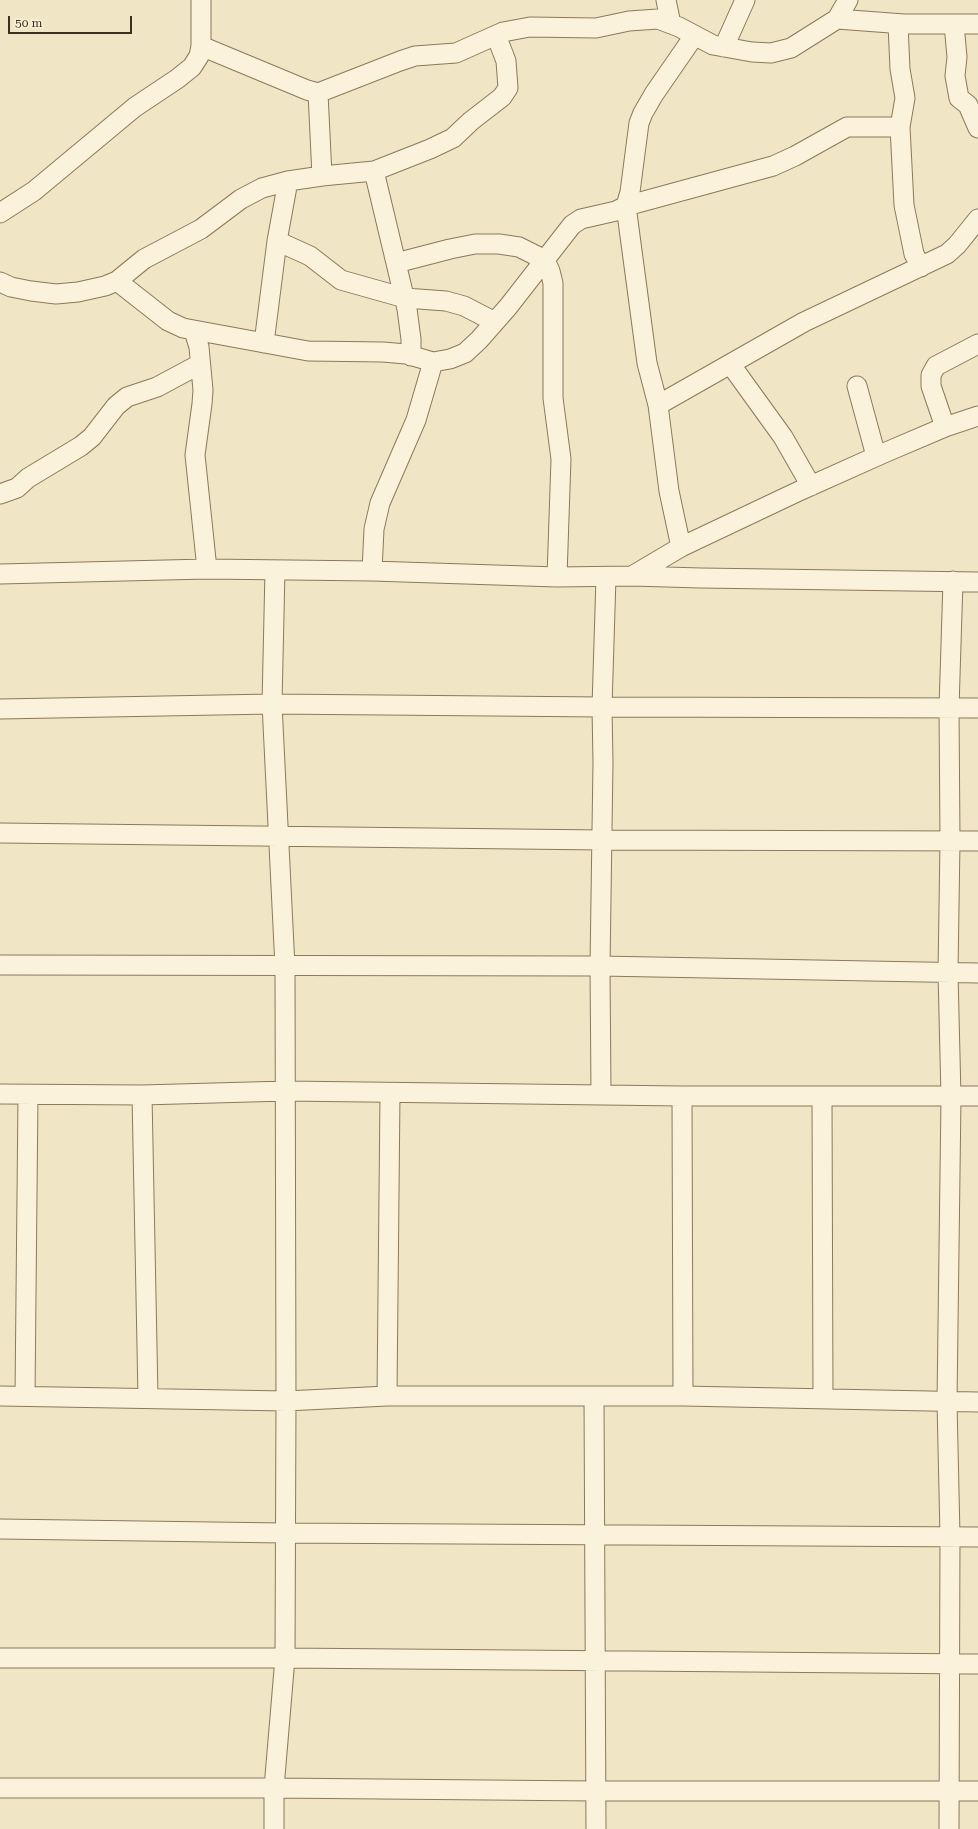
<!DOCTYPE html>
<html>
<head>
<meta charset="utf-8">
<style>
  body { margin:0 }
  #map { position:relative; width:978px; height:1829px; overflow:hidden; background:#f0e6c6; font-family:"Roboto Serif",serif }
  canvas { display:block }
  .scale { position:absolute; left:8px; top:16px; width:124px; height:18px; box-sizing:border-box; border:2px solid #3c2f1f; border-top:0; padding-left:5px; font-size:12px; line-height:14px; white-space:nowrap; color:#3c2f1f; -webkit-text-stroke:3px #f7efd6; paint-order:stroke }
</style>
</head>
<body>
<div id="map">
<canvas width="978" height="1829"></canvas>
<div class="scale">50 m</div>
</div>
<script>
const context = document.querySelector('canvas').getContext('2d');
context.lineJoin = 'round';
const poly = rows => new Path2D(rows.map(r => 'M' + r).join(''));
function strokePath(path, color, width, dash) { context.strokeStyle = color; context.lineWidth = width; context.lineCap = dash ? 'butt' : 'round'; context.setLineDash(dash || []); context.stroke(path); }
const street = poly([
  [666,0,671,24],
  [837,19,904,24,978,24],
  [898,24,900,69,905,98,900,127,904,205,914,254,921,267],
  [954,24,957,57,955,76,959,98,968,105,978,128],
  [201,46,307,90,318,93,400,61,415,56,456,53,503,32,530,27,596,28,629,21,658,19,679,27,713,45,752,52,771,53,791,48,837,19,848,0],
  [724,47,745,0],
  [318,93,322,176],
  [374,171,407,309,411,339,411,356],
  [0,213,34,191,135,107,177,79,192,67,199,56,201,46,201,0],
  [277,241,310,256,341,280,405,298,446,301,464,306,495,322],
  [396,263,450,249,475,244,499,244,519,247,545,260,550,271,553,283,553,398,561,459,557,577],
  [117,281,168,321,183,328,308,351,383,352,406,354,433,362,450,359,465,353,479,340,508,307,572,225,581,219,616,211,626,206,773,166,795,156,847,127,900,127],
  [0,282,11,287,31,291,56,294,78,292,105,286,117,281,144,259,201,229,241,199,262,188,288,181,322,176,374,171,430,149,453,138,471,121,502,97,508,88,506,61,496,35],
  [194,331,199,347,203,390,202,404,195,455,207,569],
  [264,343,277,241,288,181],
  [731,365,783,437,811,486],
  [857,386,876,456],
  [658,405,804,322,947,254,957,245,978,219],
  [945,427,931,386,931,375,936,366,978,344],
  [0,494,17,488,28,478,81,446,92,437,116,406,127,397,157,387,200,364],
  [681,547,669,491,658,405,647,363,626,206,630,192,639,123,643,113,654,94,694,36],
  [372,571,374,529,380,503,416,420,433,362],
  [0,574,207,569,372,571,557,577,632,576,701,578,978,582],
  [632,576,681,547,797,492,884,453,945,427,978,416],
  [0,709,272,704,602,707,978,708],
  [0,833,602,840,978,841],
  [0,965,600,966,978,973],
  [0,1094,142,1095,286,1091,682,1096,978,1096],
  [601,1094,600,966,603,762,602,707,606,577],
  [142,1095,148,1397],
  [682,1096,683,1396],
  [822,1096,823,1399],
  [0,1396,286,1401,387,1396,683,1396,978,1402],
  [25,1396,28,1095],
  [387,1396,390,1093],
  [594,1396,596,1829],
  [0,1529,284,1533,978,1537],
  [0,1658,285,1658,978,1664],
  [0,1788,274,1788,595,1791,978,1791],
  [274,1829,274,1788,285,1658,286,1401,285,967,272,704,275,570],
  [949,1829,950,1536,947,1402,951,1097,948,973,950,841,949,708,953,581]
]);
strokePath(street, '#8d785a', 21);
strokePath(street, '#faf2da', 19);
</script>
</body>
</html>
